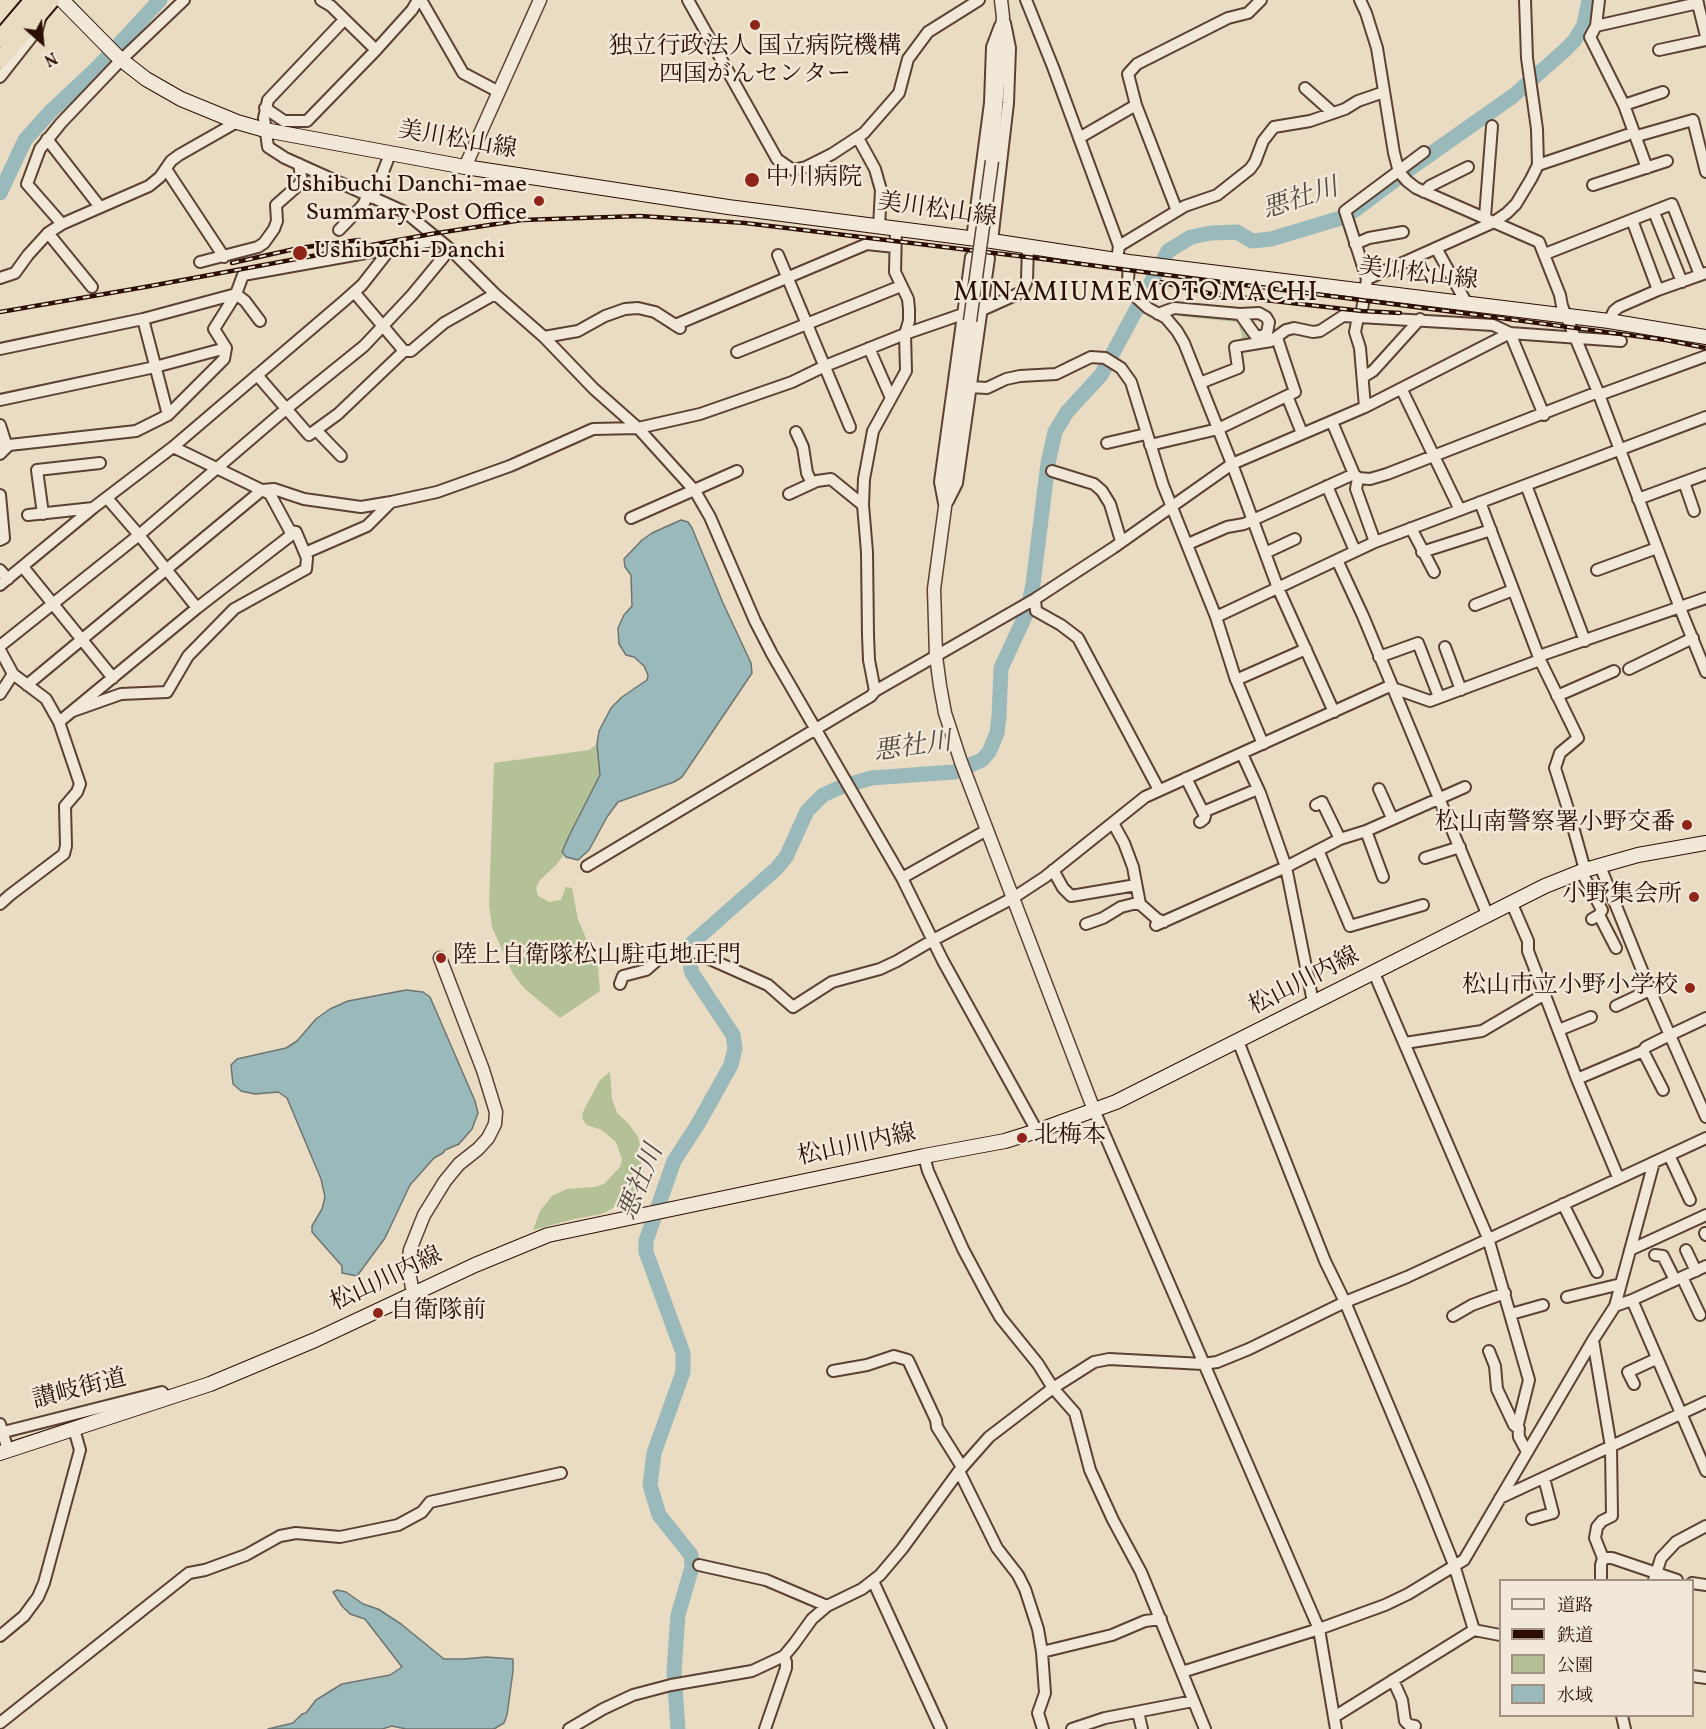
<!DOCTYPE html>
<html>
<head>
<meta charset="utf-8">
<style>
  body { margin:0 }
  #map { position:relative; width:1706px; height:1729px; overflow:hidden; background:#eadbc3; font-family:Vollkorn,"Noto Serif JP",serif }
  canvas { display:block }
  .legend { position:absolute; left:1499px; top:1579px; width:195px; height:138px; box-sizing:border-box; background:#f1e8d8; border:2px solid #a29183; margin:0; padding:8px 10px; list-style:none; font-size:18px; color:#2c0e03 }
  .legend li { display:flex; align-items:center; gap:12px; height:30px }
  .legend b { width:30px; border:2px solid #a29183 }
  .north { position:absolute; left:12px; top:12px; width:60px; height:60px; -webkit-text-stroke:4px #f1e8d8; paint-order:stroke; rotate:153deg; font-size:16px; font-weight:700; line-height:24px; text-align:center; color:#2c0e03 }
  .north::after { content:''; display:block; margin:auto; width:21px; height:27px; background:#2c0e03; clip-path:polygon(50% 0,100% 100%,50% 72%,0 100%) }
</style>
</head>
<body>
<div id="map">
<canvas width="1706" height="1729"></canvas>
<ul class="legend">
<li><b style="height:8px;background:#f1e8d8"></b>道路</li>
<li><b style="height:8px;background:#2c0e03"></b>鉄道</li>
<li><b style="height:16px;background:#b4c196"></b>公園</li>
<li><b style="height:16px;background:#9ab9bb"></b>水域</li>
</ul>
<div class="north">N</div>
</div>
<script>
const context = document.querySelector('canvas').getContext('2d');
context.lineJoin = 'round';
function paint(path, color) { context.fillStyle = color; context.fill(path, 'evenodd'); }
const poly = rows => new Path2D(rows.map(r => 'M' + r).join(''));
function strokePath(path, color, width, dash) { context.strokeStyle = color; context.lineWidth = width; context.lineCap = dash ? 'butt' : 'round'; context.setLineDash(dash || []); context.stroke(path); }
function write(font, color, halo, rows, align = 'center') {
  context.font = font + ' Vollkorn,"Noto Serif JP",serif'; context.lineWidth = 5; context.setLineDash([]); context.textBaseline = 'middle'; context.strokeStyle = halo; context.fillStyle = color; for (const [text, x, y, turn = 0] of rows) {
    context.save(); context.translate(x, y); context.rotate((+turn || 0) * Math.PI / 180); context.textAlign = isNaN(turn) ? turn : align; if (halo) context.strokeText(text, 0, 0); context.fillText(text, 0, 0); context.restore();
  }
}
paint(poly([
  [1189,315,1238,320,1244,327,1246,334,1254,340,1241,344,1242,336,1238,322,1178,316],
  [597,744,600,774,569,836,562,852,563,856,556,865,540,880,536,888,538,896,549,902,561,900,566,887,572,888,578,919,598,967,600,991,560,1018,525,989,513,974,492,927,489,905,494,763,589,750],
  [610,1072,612,1099,617,1113,629,1124,638,1137,642,1151,639,1186,630,1199,602,1214,574,1219,533,1230,540,1211,552,1196,567,1189,595,1187,604,1184,620,1167,622,1159,616,1142,602,1130,587,1125,583,1120,582,1114,586,1106,600,1080]
]), '#b4c196');
const water = poly([
  [681,520,688,522,692,528,723,603,751,663,752,673,682,777,674,782,618,802,607,817,589,850,578,860,566,857,562,852,569,836,600,775,597,744,599,731,611,708,622,697,647,680,648,675,644,666,634,657,626,655,619,644,618,628,624,615,632,606,631,575,625,567,624,559,642,540,652,533,681,520],
  [406,990,423,992,430,997,475,1101,478,1113,472,1129,459,1144,445,1150,443,1153,434,1158,410,1185,385,1238,357,1276,342,1273,342,1266,312,1232,312,1226,322,1209,325,1197,321,1179,287,1098,278,1092,255,1094,241,1091,233,1084,231,1065,237,1059,286,1048,297,1041,316,1019,330,1009,348,1001,406,990],
  [337,1590,346,1592,363,1604,378,1609,401,1624,444,1659,464,1659,486,1657,513,1659,513,1671,507,1715,504,1723,494,1729,406,1729,392,1726,382,1729,268,1729,293,1723,302,1714,306,1713,316,1700,342,1684,390,1675,402,1667,365,1619,350,1614,342,1606,333,1592,337,1590]
]);
paint(water, '#9ab9bb');
strokePath(water, '#6e7571', 1.5);
strokePath(poly([
  [0,193,25,140,50,112,97,68,160,0],
  [678,1729,674,1673,676,1642,678,1615,692,1567,691,1555,659,1515,650,1485,654,1453,683,1372,683,1353,646,1252,646,1241,674,1161,698,1124,731,1065,735,1048,733,1035,692,973,689,960,691,944,776,869,786,857,807,811,823,795,841,787,871,778,954,772,982,760,989,752,997,733,999,716,1001,668,1027,612,1033,584,1048,463,1055,432,1067,412,1101,375,1168,251,1191,237,1211,233,1237,232,1252,241,1271,239,1341,218,1355,210,1415,165,1513,96,1564,51,1574,41,1584,25,1589,0]
]), '#9ab9bb', 15);
const minor = poly([
  [321,0,331,6,376,50],
  [421,0,463,73,499,92],
  [688,0,777,159,793,170,806,167,832,154,864,133,899,93,908,59,928,32,979,0],
  [1026,0,1053,67,1119,246,1118,253],
  [1360,0,1366,13,1377,48,1394,153,1399,172,1407,181,1416,188,1539,242,1560,295,1562,306,1598,392,1680,608,1706,672],
  [1599,0,1596,26,1590,37,1624,105,1647,168],
  [1697,0,1706,36],
  [344,20,268,100,264,118,268,147,285,158,405,212,450,249,495,294,544,337,594,389,638,428,695,491,710,517,755,621,772,654,902,878,943,961,1037,1131],
  [1596,26,1698,3],
  [1659,50,1706,40],
  [0,77,37,30,40,19],
  [1305,88,1333,113],
  [1624,105,1663,92],
  [265,108,284,121,307,121,376,50,412,10,418,0],
  [1637,136,1693,120,1706,172],
  [858,138,875,169,881,190,879,227],
  [1079,138,1136,105],
  [47,139,100,207],
  [1538,165,1627,135],
  [166,169,224,257],
  [1593,185,1667,161],
  [1424,192,1430,186,1468,167],
  [373,198,390,154],
  [1177,211,1136,105,1128,74,1137,64,1228,18,1248,13,1261,0],
  [1485,217,1492,126],
  [1656,217,1682,282],
  [1632,220,1658,290],
  [62,224,27,184,40,149,61,123,121,60,184,0],
  [339,230,363,205,368,195],
  [48,233,92,287],
  [972,239,990,103,992,47,1000,26],
  [992,241,1008,103,1010,48,1005,23],
  [1355,244,1369,238,1403,232],
  [1119,246,1185,206,1217,195,1250,169,1255,162,1263,141,1274,127,1310,121,1345,109,1358,101,1384,92],
  [1436,248,1467,304],
  [1545,254,1672,204,1700,275],
  [778,255,850,427],
  [200,262,258,247,264,243,274,229,277,221,276,205,302,182,299,164],
  [1129,262,1128,281,1135,296,1148,308,1166,318,1177,331,1184,343,1232,464,1278,588,1334,712],
  [0,278,15,273,28,255,48,233,62,224,149,186,160,177,171,161,179,155,237,122],
  [1367,279,1345,211,1424,152],
  [1158,314,1174,308,1240,314,1259,313,1266,317,1269,322,1267,333,1260,337,1255,335,1240,314],
  [1361,316,1367,279,1494,222,1507,213,1516,204,1531,179,1538,165,1537,129,1527,58,1525,0],
  [1358,317,1355,332,1360,348,1365,407],
  [143,319,168,415],
  [1609,321,1614,311,1619,307,1658,290,1706,273],
  [675,325,867,244,895,247],
  [544,337,578,331,605,316,625,309,638,308,655,312,680,328],
  [869,348,891,398],
  [0,349,143,319,236,294,245,301,260,321],
  [404,351,411,351,444,323,495,294],
  [737,352,901,286],
  [257,375,309,435,338,414,404,351,354,292],
  [1363,377,1373,371,1420,319],
  [1200,383,1238,368,1235,347,1271,341,1286,330,1294,328,1313,332,1320,331,1343,316,1493,325,1510,333,1544,415],
  [971,387,987,388,1006,379,1020,376,1056,374,1091,357,1105,358,1121,368,1131,382,1163,485,1216,617,1235,677,1263,744],
  [1402,390,1460,510],
  [1599,395,1706,356],
  [1287,396,1302,433],
  [0,400,155,367,226,348],
  [1332,422,1354,474],
  [0,425,7,447,0,454],
  [316,430,341,456],
  [796,432,803,447,807,473,812,483],
  [1107,443,1146,434],
  [1150,445,1218,429,1295,392,1277,338],
  [0,446,136,431,168,415,224,359,226,348,214,329,236,294,243,275,438,240],
  [1052,471,1094,484,1102,491,1110,504,1121,541],
  [1358,478,1356,489,1375,542],
  [1684,482,1694,511],
  [1526,485,1585,641],
  [1327,486,1355,551],
  [789,494,817,481,831,479,863,505],
  [0,495,4,538,0,540],
  [107,498,139,535,197,608],
  [1638,499,1706,474],
  [948,501,957,483,989,258],
  [1480,502,1540,660,1578,738,1560,753,1555,768,1568,809,1585,870],
  [944,503,940,482,971,257],
  [43,514,37,470,100,463],
  [28,515,93,508],
  [631,518,737,471],
  [1411,528,1434,572],
  [1188,544,1227,527,1244,524,1354,474,1358,478,1370,479,1387,474,1598,392],
  [1422,552,1491,530],
  [305,553,367,526,390,503],
  [1265,553,1295,539],
  [1337,560,1363,616,1488,916],
  [23,567,113,678],
  [0,570,8,579],
  [1597,570,1657,548],
  [0,585,93,508,173,447,344,301,362,285,391,248],
  [1035,599,1036,611,1061,625,1078,638,1159,790],
  [1475,605,1513,590],
  [1216,617,1375,542,1706,417],
  [0,646,139,535,286,409,364,346,412,295,450,249],
  [1445,647,1461,690],
  [0,650,13,674,46,699,59,722,80,784,77,792,65,806,66,846,64,854,10,895,0,904],
  [1539,656,1706,598],
  [1379,657,1418,643,1439,697],
  [1629,669,1693,638],
  [1236,680,1306,649],
  [27,685,262,490,274,489,304,499,361,507,391,502,437,492,510,466,593,429,638,428,700,414,792,382,825,366,905,334,963,314,982,310,1022,292,1027,280,1028,246],
  [1393,688,1430,701,1540,660],
  [875,691,869,660,868,635,867,552,863,505,864,479,873,431,906,371,905,334,909,321,909,309,908,299,895,272,896,229],
  [0,694,13,674],
  [1557,696,1614,671],
  [73,711,121,694,167,692,188,656,234,609,306,569,307,558,296,532,290,531,270,494,173,447],
  [59,722,197,608,290,536,290,531],
  [1242,754,1260,793,1286,867,1313,1002],
  [1186,778,1205,816,1204,819,1200,822],
  [1379,789,1392,818],
  [1316,805,1322,802,1340,839],
  [1203,812,1258,789],
  [1113,823,1124,843,1133,867,1140,904,1157,919,1164,922],
  [1366,831,1383,877],
  [1318,850,1350,926,1423,905],
  [1425,858,1460,847],
  [587,866,871,696,875,691,1035,599,1113,548,1232,464,1365,407,1510,333,1621,341],
  [1600,866,1650,990,1706,1117],
  [1053,870,1063,888,1071,896,1136,885],
  [1581,871,1602,910,1599,915,1592,919],
  [902,878,987,830],
  [1512,904,1528,941,1528,951,1577,1079,1618,1177],
  [1599,915,1616,948],
  [1086,924,1103,918,1121,907,1133,904,1140,904],
  [1156,925,1286,867,1340,839,1366,831,1465,787],
  [1374,973,1488,1238,1529,1380,1518,1424,1519,1437,1527,1452],
  [620,984,623,976,646,970,661,957,684,951,694,952,768,985,793,1007,832,982,880,969,897,961,933,940,1013,898,1045,877,1145,797,1392,685],
  [1616,1006,1650,990],
  [1559,1030,1591,1017],
  [1238,1041,1325,1261,1345,1302,1424,1490,1454,1565,1474,1630],
  [1405,1043,1482,1031,1545,994],
  [1643,1051,1663,1090],
  [1577,1079,1643,1051,1646,1047,1670,1035,1706,1018],
  [1094,1110,1319,1629,1336,1729],
  [1669,1155,1690,1200],
  [924,1156,928,1171,963,1249,987,1294,1000,1317,1038,1364,1053,1388,1075,1413,1090,1470,1113,1520,1141,1572,1205,1729],
  [1563,1204,1597,1272],
  [1705,1233,1706,1235],
  [1630,1250,1706,1215],
  [1686,1250,1696,1271],
  [1655,1255,1663,1256,1675,1280],
  [1682,1277,1700,1315],
  [1567,1297,1621,1284],
  [1632,1300,1706,1471],
  [1615,1306,1632,1300,1706,1266],
  [1511,1314,1543,1305],
  [1453,1316,1472,1305,1505,1293],
  [1593,1340,1611,1447,1612,1516,1602,1521,1597,1527,1595,1538,1603,1558,1601,1565,1601,1580],
  [1489,1351,1495,1366,1497,1389,1514,1425,1519,1429],
  [833,1371,867,1365,894,1356,908,1360,936,1420,937,1427,962,1467],
  [1634,1384,1628,1372,1656,1359],
  [0,1424,8,1450],
  [0,1433,162,1392,167,1398],
  [959,1471,997,1548,1018,1575,1025,1589,1038,1629,1042,1652,1045,1693,1038,1713,1043,1729],
  [1500,1498,1706,1402],
  [1532,1519,1553,1513,1544,1478],
  [1603,1558,1612,1558,1677,1580],
  [699,1565,766,1580,827,1606],
  [1654,1580,1661,1558,1676,1542,1706,1526],
  [873,1581,941,1729],
  [1692,1583,1706,1585],
  [0,1636,24,1616,38,1597,44,1583,80,1450,74,1429],
  [1042,1652,1112,1635,1145,1621,1161,1619],
  [1182,1672,1319,1629,1385,1605,1408,1594,1464,1560,1593,1340,1615,1306,1654,1162],
  [1692,1676,1706,1678],
  [1393,1680,1402,1700,1405,1721,1409,1725,1415,1726],
  [1138,1712,1142,1729],
  [1622,1716,1625,1729],
  [1334,1717,1474,1630,1500,1635],
  [0,1723,189,1573,205,1570,246,1555,280,1536,296,1533,340,1537,398,1525,422,1512,430,1502,561,1473],
  [569,1729,603,1709,633,1695,671,1685,752,1671,784,1656,794,1644,812,1619,827,1606,862,1589,880,1575,902,1549,959,1471,989,1437,1053,1388,1094,1362,1109,1359,1203,1364,1217,1362,1249,1349,1345,1302,1407,1277,1706,1138],
  [765,1729,786,1668,786,1662,784,1656],
  [1072,1729,1105,1718,1193,1701]
]);
const tertiary = poly([
  [992,161,1003,17,1001,0],
  [465,167,540,0],
  [970,321,934,589,936,656,940,686,945,713,961,762,1094,1110],
  [413,1293,408,1266,410,1250,424,1215,445,1181,459,1164,478,1149,488,1138,495,1124,496,1112,483,1070,440,958]
]);
const secondary = poly([
  [62,0,119,58,146,79,181,99,237,122,265,130,465,167,728,207,992,241,1129,262,1609,321,1706,337],
  [0,1453,210,1384,315,1340,475,1265,548,1235,924,1156,1005,1141,1037,1131,1116,1102,1545,886,1585,870,1638,855,1706,843]
]);
const trunk = poly([
  [0,39,33,0],
  [0,60,51,0]
]);
strokePath(minor, '#5c4133', 14);
strokePath(tertiary, '#5c4133', 15);
strokePath(secondary, '#2c0e03', 16);
strokePath(trunk, '#2c0e03', 20);
strokePath(minor, '#f1e8d8', 10);
strokePath(tertiary, '#f1e8d8', 12);
strokePath(secondary, '#f1e8d8', 14);
strokePath(trunk, '#eadbc3', 16);
const rail = poly([
  [232,263,299,248,359,240],
  [1160,282,1212,294,1362,311,1400,313],
  [0,312,145,287,431,234,522,220,640,216,745,223,1027,257,1493,317,1666,340,1706,348]
]);
strokePath(rail, '#2c0e03', 4.5);
strokePath(rail, '#f1e8d8', 2, [7]);
const tertiaryBridge = poly([
  [970,321,992,161]
]);
strokePath(tertiaryBridge, '#5c4133', 15, []);
strokePath(tertiaryBridge, '#f1e8d8', 12);
for (const [x, y, r, color] of [
  [755,25,6,"#8f2418"],
  [752,180,8,"#8f2418"],
  [539,201,6,"#8f2418"],
  [300,253,8,"#8f2418"],
  [1687,825,6,"#8f2418"],
  [1694,897,6,"#8f2418"],
  [441,958,6,"#8f2418"],
  [1690,988,6,"#8f2418"],
  [1022,1138,6,"#8f2418"],
  [378,1313,6,"#8f2418"]
]) { const dot = new Path2D(); dot.arc(x, y, r, 0, 2 * Math.PI); context.fillStyle = color; context.fill(dot); strokePath(dot, '#f1e8d8', 2); }
write('24px', '#2c0e03', '#f1e8d8', [
  ["独立行政法人 国立病院機構",755,49,"center"],
  ["四国がんセンター",755,77,"center"],
  ["中川病院",766,180],
  ["Ushibuchi Danchi-mae",527,187,"right"],
  ["Summary Post Office",527,215,"right"],
  ["Ushibuchi-Danchi",314,253],
  ["松山南警察署小野交番",1675,825,"right"],
  ["小野集会所",1682,897,"right"],
  ["陸上自衛隊松山駐屯地正門",453,958],
  ["松山市立小野小学校",1678,988,"right"],
  ["北梅本",1034,1138],
  ["自衛隊前",390,1313]
], 'left');
write('24px', '#2c0e03', '#f1e8d8', [
  ["美川松山線",457,142,10],
  ["美川松山線",937,212,8],
  ["美川松山線",1418,276,7],
  ["松山川内線",1305,983,-27],
  ["松山川内線",857,1147,-12],
  ["松山川内線",387,1281,-25],
  ["讃岐街道",80,1391,-14]
]);
write('italic 26px', '#524a43', '#f1e8d8', [
  ["悪社川",1301,201,-18],
  ["悪社川",913,749,-8],
  ["悪社川",643,1183,-68]
]);
context.letterSpacing = '1.5px';
write('27px', '#2c0e03', '#f1e8d8', [
  ["MINAMIUMEMOTOMACHI",1136,295]
]);
context.letterSpacing = '0px';
</script>
</body>
</html>
